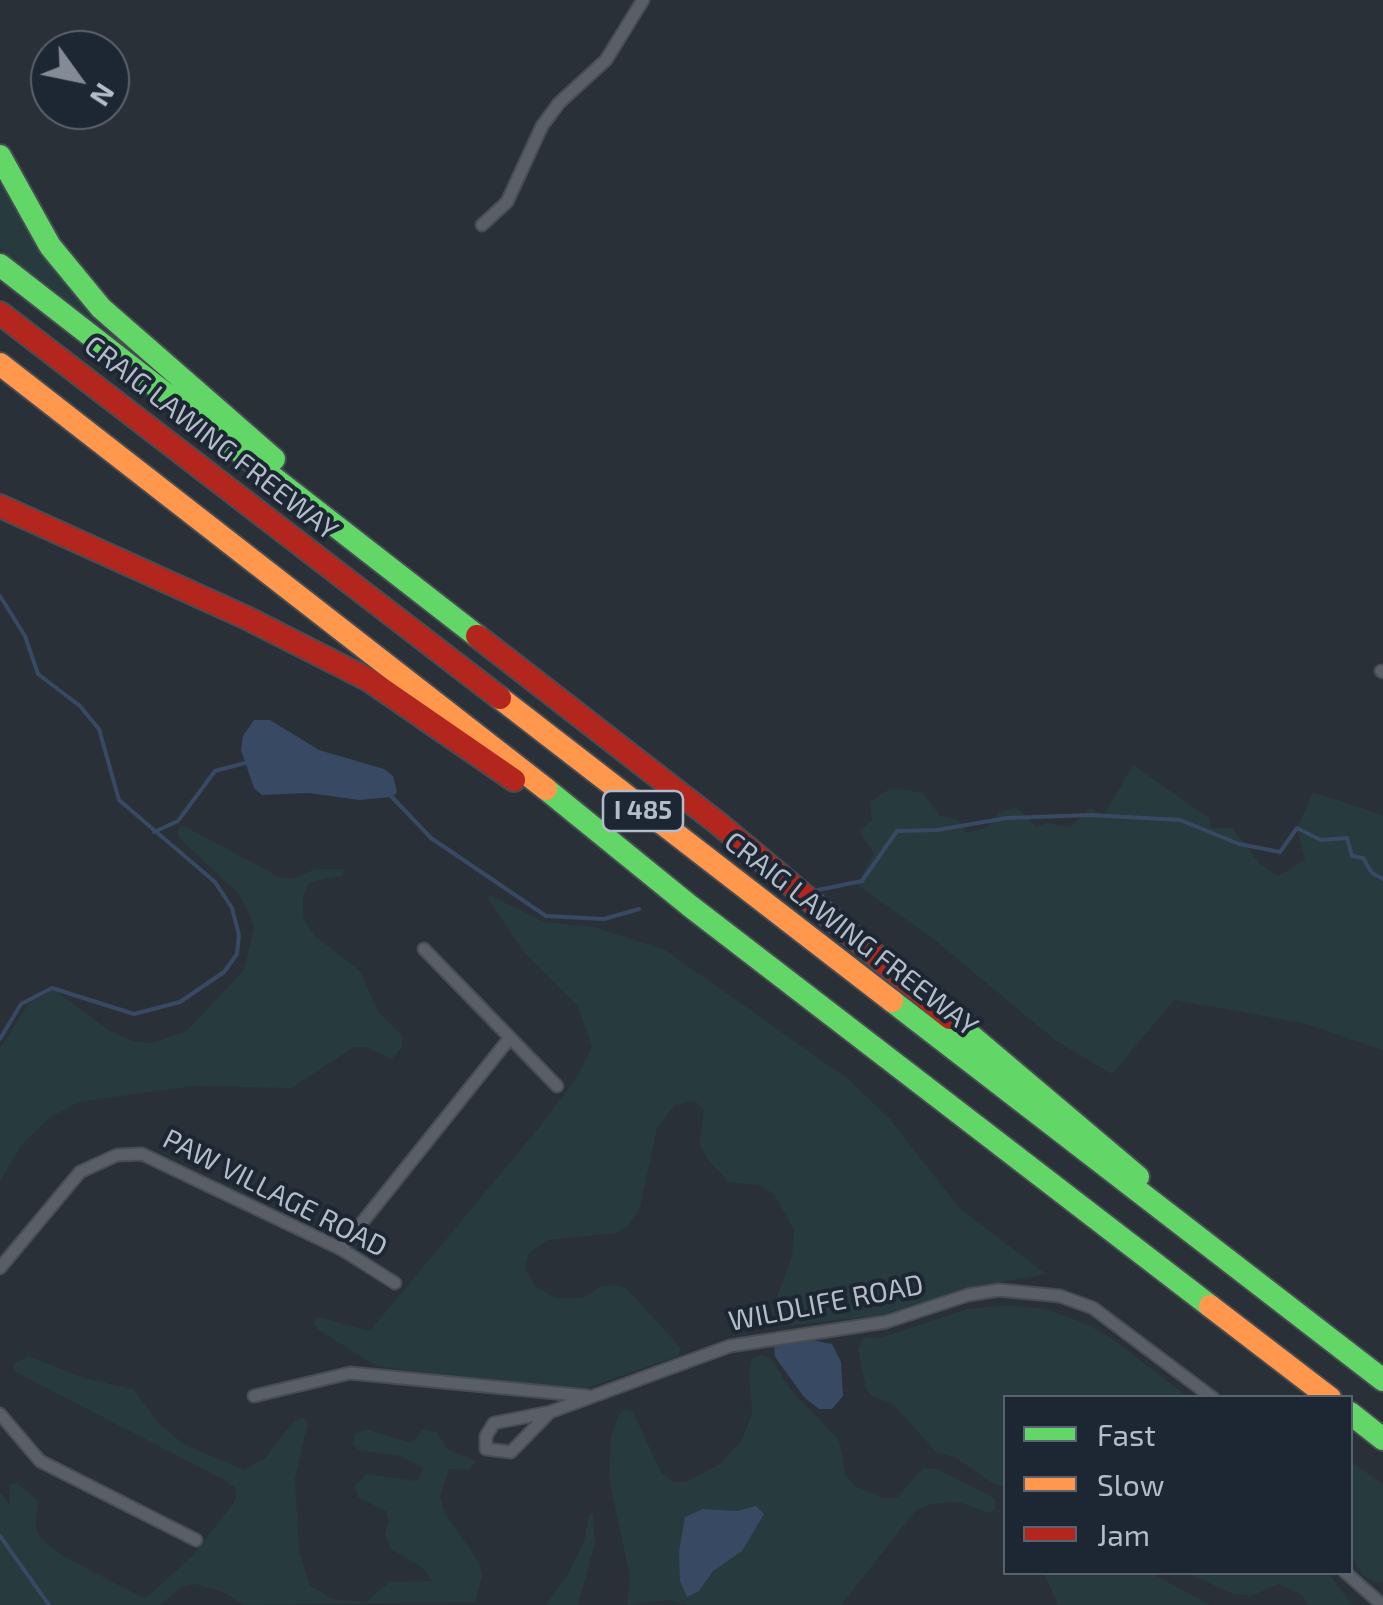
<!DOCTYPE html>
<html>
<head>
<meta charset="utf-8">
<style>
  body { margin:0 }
  #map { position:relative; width:1383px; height:1605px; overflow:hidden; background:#2a3038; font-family:"Exo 2",sans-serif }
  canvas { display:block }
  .legend { position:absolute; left:1003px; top:1395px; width:350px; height:180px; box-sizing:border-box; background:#1d2633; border:2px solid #59626f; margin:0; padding:12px 18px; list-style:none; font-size:30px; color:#b4bcc9 }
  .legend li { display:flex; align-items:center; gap:20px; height:50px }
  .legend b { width:50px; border:2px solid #59626f }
  .north { position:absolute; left:30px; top:30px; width:100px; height:100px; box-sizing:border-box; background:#1d2633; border:2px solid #59626f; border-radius:50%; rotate:123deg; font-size:28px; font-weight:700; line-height:40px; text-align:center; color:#b4bcc9 }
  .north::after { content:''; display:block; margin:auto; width:35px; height:45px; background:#848b96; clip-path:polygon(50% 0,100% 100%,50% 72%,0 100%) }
</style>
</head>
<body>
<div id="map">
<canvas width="1383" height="1605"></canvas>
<ul class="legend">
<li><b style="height:12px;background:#63d668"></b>Fast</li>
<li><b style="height:12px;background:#ff974d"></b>Slow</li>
<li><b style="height:12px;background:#b3261e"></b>Jam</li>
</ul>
<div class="north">N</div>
</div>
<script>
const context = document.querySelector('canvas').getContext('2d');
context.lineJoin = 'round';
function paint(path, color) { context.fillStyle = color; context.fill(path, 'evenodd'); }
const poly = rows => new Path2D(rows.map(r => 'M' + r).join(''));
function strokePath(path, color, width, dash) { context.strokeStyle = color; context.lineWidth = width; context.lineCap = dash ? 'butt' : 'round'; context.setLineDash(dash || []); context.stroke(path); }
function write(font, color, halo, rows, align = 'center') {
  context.font = font + ' "Exo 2",sans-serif'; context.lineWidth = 8; context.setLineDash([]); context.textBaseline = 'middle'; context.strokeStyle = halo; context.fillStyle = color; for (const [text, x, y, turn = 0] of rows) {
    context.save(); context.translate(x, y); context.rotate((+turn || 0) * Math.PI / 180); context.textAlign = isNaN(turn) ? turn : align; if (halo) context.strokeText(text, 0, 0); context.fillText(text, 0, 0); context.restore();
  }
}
paint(poly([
  [0,170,129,343,126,347,0,249],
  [1133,765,1209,818,1211,828,1232,828,1260,864,1278,876,1305,860,1297,828,1313,792,1383,815,1383,1050,1303,1023,1174,1000,1112,1074,1055,1040,931,937,857,885,874,853,859,831,872,820,870,802,891,788,923,793,940,816,958,820,966,833,988,827,998,813,1017,807,1036,827,1047,823,1071,827,1090,808,1104,815],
  [184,826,279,877,292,879,315,869,345,869,342,876,310,882,303,895,303,918,315,936,360,971,378,1012,403,1037,402,1047,392,1059,366,1047,354,1047,291,1088,194,1086,78,1102,48,1119,22,1144,0,1181,0,1048,29,1003,54,990,108,1030,132,1041,151,1043,187,1031,244,970,254,929,249,912,238,893,179,838,178,829],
  [489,895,545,922,594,927,665,950,848,1079,889,1118,960,1209,1046,1274,975,1287,882,1315,779,1327,772,1310,792,1257,794,1230,774,1194,758,1185,729,1182,709,1161,699,1144,704,1110,695,1101,675,1105,657,1128,640,1208,629,1225,617,1233,548,1240,529,1253,525,1268,535,1286,556,1298,583,1298,600,1287,617,1285,626,1288,681,1348,678,1356,584,1389,543,1387,376,1366,319,1330,313,1323,318,1317,370,1331,541,1125,579,1074,592,1046,578,1006,524,952,488,899],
  [1006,1305,1045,1309,1082,1322,1110,1337,1188,1397,1006,1398,1005,1487,994,1484,955,1457,937,1453,893,1404,872,1396,866,1389,858,1349,863,1338,883,1337,968,1309],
  [759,1355,771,1358,790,1389,839,1440,846,1477,855,1486,883,1498,898,1497,923,1468,936,1469,994,1498,995,1510,989,1513,959,1502,931,1504,916,1510,841,1605,686,1605,670,1600,627,1605,630,1577,609,1479,611,1437,619,1414,626,1409,633,1412,661,1472,673,1482,686,1482,720,1464,742,1440,752,1413,749,1374,752,1359],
  [29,1356,83,1378,133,1389,160,1425,185,1445,244,1470,264,1459,294,1421,302,1418,308,1422,295,1479,299,1551,310,1585,332,1599,366,1602,389,1582,432,1581,423,1568,390,1548,385,1534,389,1522,386,1511,358,1497,355,1486,366,1474,417,1481,424,1468,400,1456,359,1450,353,1445,355,1434,367,1429,411,1443,424,1429,437,1432,447,1449,476,1461,469,1470,449,1469,440,1497,445,1514,479,1562,482,1576,475,1602,244,1605,223,1592,196,1584,181,1587,160,1605,0,1605,0,1492,10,1506,10,1485,17,1483,38,1501,35,1527,41,1538,61,1555,145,1599,191,1557,236,1500,236,1489,226,1481,16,1372,12,1365],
  [1351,1462,1383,1484,1383,1582,1378,1583,1362,1575,1351,1555],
  [593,1514,595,1543,578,1605,546,1605,569,1572,584,1542,589,1515],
  [1044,1573,1151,1573,1210,1605,1058,1605],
  [1187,1573,1328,1573,1352,1605,1309,1605,1302,1595,1279,1584,1251,1596,1234,1594]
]), '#273a3e');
paint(poly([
  [254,720,270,720,319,750,384,769,393,776,397,792,392,797,359,800,309,793,262,795,254,788,241,750,243,736],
  [811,1340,832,1344,841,1362,843,1396,832,1409,819,1409,804,1397,775,1357,774,1345],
  [756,1506,764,1514,742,1551,713,1571,699,1591,687,1597,680,1581,679,1552,685,1517,703,1509,737,1511]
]), '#384963');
strokePath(poly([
  [0,596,25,636,38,674,80,706,99,729,119,800,215,882,232,908,239,935,237,954,224,972,180,1002,134,1014,52,988,21,1004,0,1039],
  [391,796,431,838,546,916,604,919,639,909],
  [154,832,178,821,215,771,249,762],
  [818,890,862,881,897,831,937,830,1007,818,1091,815,1180,820,1239,844,1280,852,1297,828,1321,840,1347,838,1352,856,1363,858,1372,873,1383,879],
  [0,1536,49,1605]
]), '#384963', 4);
const street = poly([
  [482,225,507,202,542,126,559,103,606,60,643,0],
  [1381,671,1383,672],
  [424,949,557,1086],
  [341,1249,509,1039],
  [0,1268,80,1172,117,1155,142,1154,341,1249,395,1283],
  [254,1396,350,1373,587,1396],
  [550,1412,494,1423,486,1436,486,1449,511,1452,550,1412,730,1346,886,1322,968,1295,999,1290,1060,1296,1093,1308,1213,1398],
  [0,1414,40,1461,196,1540],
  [1345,1572,1379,1602]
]);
const fast = poly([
  [0,156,50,246,101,308,274,459],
  [0,265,477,636],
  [546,789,690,906,1210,1306],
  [892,1001,1383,1380],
  [950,1018,1138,1177],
  [1350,1413,1383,1439]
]);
const slow = poly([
  [0,364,546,789],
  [500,698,892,1001],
  [1210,1306,1330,1398]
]);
const jam = poly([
  [0,313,500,698],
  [0,506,247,618,369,680,514,780],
  [477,636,719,824,950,1018]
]);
strokePath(street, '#484c53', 15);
strokePath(fast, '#474c53', 26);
strokePath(slow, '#474c53', 26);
strokePath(jam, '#474c53', 26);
strokePath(street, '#5a5e66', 11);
strokePath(fast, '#63d668', 22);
strokePath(slow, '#ff974d', 22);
strokePath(jam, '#b3261e', 22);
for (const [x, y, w] of [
  [643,811,80]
]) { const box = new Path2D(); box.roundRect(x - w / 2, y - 20, w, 40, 8); context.fillStyle = '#1d2633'; context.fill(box); strokePath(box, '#b4bcc9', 2.5); }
write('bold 25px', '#b4bcc9', null, [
  ["I 485",643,811]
]);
write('28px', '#b4bcc9', '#1d2633', [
  ["CRAIG LAWING FREEWAY",211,438,38],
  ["CRAIG LAWING FREEWAY",851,934,38],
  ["PAW VILLAGE ROAD",275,1193,27],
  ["WILDLIFE ROAD",826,1303,-11]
]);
</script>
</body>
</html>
